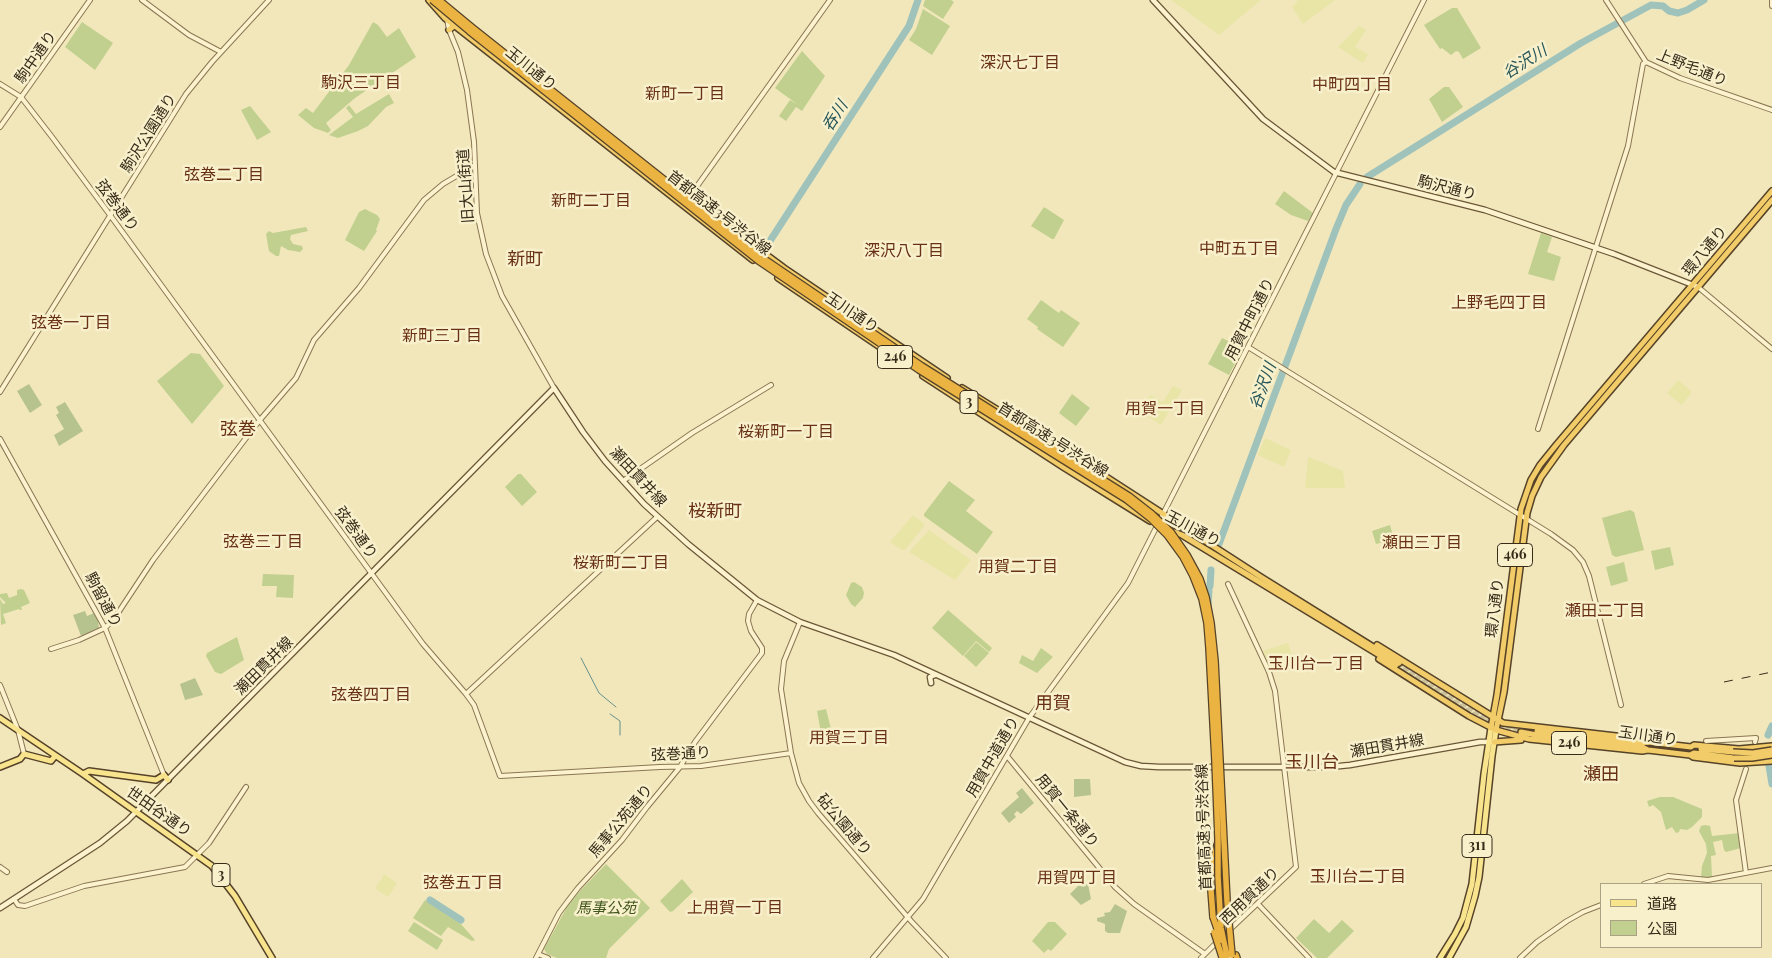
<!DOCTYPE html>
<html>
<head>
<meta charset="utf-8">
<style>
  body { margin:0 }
  #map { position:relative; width:1772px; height:958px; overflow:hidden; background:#f1e7bb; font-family:"Playfair Display","Noto Sans JP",serif }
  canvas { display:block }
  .legend { position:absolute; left:1600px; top:883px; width:162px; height:65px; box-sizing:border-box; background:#f8f0cb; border:1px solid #aba184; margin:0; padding:6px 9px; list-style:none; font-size:15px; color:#372b1a }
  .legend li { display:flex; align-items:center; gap:10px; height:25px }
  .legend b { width:25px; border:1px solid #aba184 }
</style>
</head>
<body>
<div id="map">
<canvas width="1772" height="958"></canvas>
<ul class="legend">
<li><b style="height:6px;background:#f9e48e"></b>道路</li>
<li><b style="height:14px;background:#c1d08e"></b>公園</li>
</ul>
</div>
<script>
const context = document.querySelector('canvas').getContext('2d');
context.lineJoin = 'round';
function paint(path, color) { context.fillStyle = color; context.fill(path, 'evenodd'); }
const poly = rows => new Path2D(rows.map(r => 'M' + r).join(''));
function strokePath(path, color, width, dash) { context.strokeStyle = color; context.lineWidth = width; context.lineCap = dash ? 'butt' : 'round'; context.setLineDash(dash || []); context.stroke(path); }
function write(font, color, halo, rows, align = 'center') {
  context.font = font + ' "Playfair Display","Noto Sans JP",serif'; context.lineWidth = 5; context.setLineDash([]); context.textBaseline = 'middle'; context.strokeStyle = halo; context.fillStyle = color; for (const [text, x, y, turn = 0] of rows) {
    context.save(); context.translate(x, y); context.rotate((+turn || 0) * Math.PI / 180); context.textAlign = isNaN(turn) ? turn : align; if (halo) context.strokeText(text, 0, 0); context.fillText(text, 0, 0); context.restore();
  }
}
paint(poly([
  [1171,0,1261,0,1219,35],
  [1297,0,1335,0,1303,24,1292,7,1297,2],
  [1359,26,1366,30,1355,47,1368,54,1363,63,1338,47],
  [1678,380,1692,392,1682,405,1667,393],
  [1173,386,1182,390,1161,425,1141,412,1150,395,1163,402],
  [1265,438,1291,450,1284,467,1258,455],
  [1309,457,1343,471,1345,488,1305,488,1308,458],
  [913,515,924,524,924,526,905,550,902,550,890,542],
  [929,530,971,560,955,580,909,552],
  [1288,643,1293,658,1270,666,1263,651],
  [384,874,397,883,388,897,375,888,379,883,377,882,380,882]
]), '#e8e5a7');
paint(poly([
  [917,0,920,0,911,28,865,100,862,98,909,26],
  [925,0,951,0,954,2,943,19,923,6],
  [1452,8,1457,8,1481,48,1463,59,1459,52,1456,51,1451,55,1442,48,1440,49,1424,25],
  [923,9,950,26,932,55,909,40,916,29],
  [82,22,113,43,95,70,65,47],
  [373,22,378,25,387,37,399,28,416,57,355,98,326,123,331,130,328,133,314,128,298,115,306,108,313,113,349,65],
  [802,51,825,76,802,111,796,107,786,121,779,116,790,100,797,104,775,88],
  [1444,87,1449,87,1463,107,1442,122,1429,99],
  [389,94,394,103,386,107,368,126,358,131,338,138,329,135,353,117,346,108,349,105,356,114],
  [250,106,271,132,257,140,241,110],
  [857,106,859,108,768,249,765,247],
  [1284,191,1313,213,1308,221,1291,215,1275,204],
  [1044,207,1064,220,1054,239,1052,239,1031,226],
  [365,209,377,215,380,219,376,230,377,231,364,251,345,240,359,212],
  [306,227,308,231,291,235,290,239,293,244,302,246,303,249,300,252,288,250,281,246,279,256,276,256,269,251,266,234,269,231,273,233],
  [1541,233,1552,237,1547,252,1561,257,1554,281,1528,274],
  [1041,300,1059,313,1061,310,1080,323,1063,347,1037,329,1038,327,1027,319],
  [1222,338,1241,347,1242,350,1229,375,1208,364],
  [191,353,200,354,224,386,192,424,157,381],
  [1072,394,1090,408,1076,426,1059,413],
  [518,474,521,474,537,492,522,506,505,487],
  [949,481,975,500,966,511,993,532,977,554,924,516,924,514],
  [1630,510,1634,512,1644,550,1616,557,1612,555,1602,518],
  [1390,525,1394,539,1376,544,1372,531],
  [1670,547,1674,565,1655,570,1651,551],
  [1624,562,1628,581,1611,586,1606,567],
  [263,574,294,575,293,598,276,597,277,586,262,586],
  [854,582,862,587,864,593,863,598,855,607,851,604,846,595,851,583],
  [21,589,24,590,30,603,21,607,22,610,20,610,19,609,3,614,6,623,1,625,0,599,3,604,6,603,0,597,0,594,7,593,9,598,17,595,17,590],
  [948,610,992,648,989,652,976,641,963,656,932,628],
  [237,637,244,660,221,674,215,672,206,656,207,653],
  [976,642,989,653,976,667,964,656],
  [1041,648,1053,657,1037,673,1019,663,1022,655,1033,661],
  [826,709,833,737,822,739,817,711],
  [1660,797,1673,797,1702,809,1702,817,1692,827,1687,830,1680,829,1679,832,1676,833,1672,827,1666,830,1661,812,1653,805,1649,807,1647,801],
  [1705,825,1710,826,1712,836,1740,833,1741,848,1726,852,1724,850,1722,840,1713,842,1716,855,1711,856,1712,877,1701,877,1702,866,1707,853,1706,844,1699,831,1701,826],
  [606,864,650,908,609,949,606,958,557,958,547,954,544,949,567,907,578,893],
  [682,879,693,892,673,911,670,912,660,901],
  [425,900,460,923,475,940,472,941,448,927,441,936,413,918],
  [1314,919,1329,933,1342,920,1354,931,1327,958,1317,958,1296,938],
  [414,922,443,940,437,950,408,931],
  [1048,922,1055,922,1067,934,1051,951,1048,949,1044,953,1032,941]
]), '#c1d08e');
paint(poly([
  [29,384,42,405,30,413,17,391],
  [65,402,83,431,59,446,54,435,64,429,56,415,59,413,56,407],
  [85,611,87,616,94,613,98,621,99,628,81,636,73,615],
  [195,678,203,695,185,700,180,684],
  [1074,779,1090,779,1091,795,1074,797],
  [1022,788,1034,803,1021,814,1017,811,1014,814,1016,817,1009,823,1001,813,1019,797,1016,793],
  [1088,884,1091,899,1081,905,1070,894,1078,886],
  [1115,904,1127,911,1120,933,1108,933,1105,931,1105,924,1097,921,1097,918,1105,916,1104,913,1110,912]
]), '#b7c38f');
strokePath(poly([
  [581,658,599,693,616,707],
  [610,714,620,721,620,735]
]), '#66908a', 1);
strokePath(poly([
  [1367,177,1581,43,1651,5,1663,6,1669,11,1678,13,1687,10,1704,0],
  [768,244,909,26,918,0],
  [1219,544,1336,229,1346,205,1360,184],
  [1210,586,1211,570],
  [1208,605,1209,591],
  [1768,735,1772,726],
  [1769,766,1772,784],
  [430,900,461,920]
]), '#9fc2bb', 7);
strokePath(poly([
  [1399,663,1481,715,1497,722],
  [1396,665,1479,718,1501,727,1521,732],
  [1509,726,1521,728]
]), '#ccc19b', 5, [5, 2.5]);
const tertiary = poly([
  [142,0,189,35,221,52],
  [1606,0,1646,62,1680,78,1772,110],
  [1772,0,1772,6],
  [447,19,449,30,458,52,467,90,474,142,477,213,486,254,502,296,554,388],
  [0,84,21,97,52,137,110,215,423,644,466,694,474,705,500,776,660,767,701,766,791,753],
  [0,127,90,0],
  [690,196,830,0],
  [1698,287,1772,349],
  [1248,347,1551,534,1573,550,1583,562,1589,576,1621,705],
  [0,392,186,94,212,62,269,0],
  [1538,429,1628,146,1643,64,1646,62],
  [0,439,105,628,164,775],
  [623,481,692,433,771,385],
  [800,622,784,661,781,689,791,753,799,783,809,801,818,813,911,921,946,958],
  [51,649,79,640,105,628,114,619,153,560,259,421,296,378,314,340,359,288,424,200,443,184,475,165],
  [0,685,18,730,24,754],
  [466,694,657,517],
  [1706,741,1756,738,1755,742],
  [1007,756,1115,887,1134,904,1205,954],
  [1746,769,1736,800,1746,873],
  [0,867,7,872],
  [1644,884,1668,876,1708,880,1772,868],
  [14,899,18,905,25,906,84,886,185,867,209,843,246,787],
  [1258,904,1309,958],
  [1222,937,1296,867,1275,691,1269,672,1228,584],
  [538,954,548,958],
  [536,958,559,913,568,901,578,888,622,840,647,807,680,767,695,742,762,653,762,648,751,631,748,621,749,614,757,600],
  [873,958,923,899,1029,718,1128,583,1424,0],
  [1201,958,1217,942],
  [1520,958,1537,942,1567,921,1583,912,1601,905]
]);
const secondary = poly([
  [1153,0,1263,119,1334,172,1485,210,1614,254,1698,287],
  [931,683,930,677,935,675],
  [0,908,100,843,127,821,554,388,583,432,605,461,644,504,688,544,757,600,800,622,894,655,1125,762,1141,766,1159,767,1330,767,1350,765,1480,742,1492,742]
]);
const primary = poly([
  [0,718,83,774,212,866,235,896,272,958],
  [0,767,20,759,24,754,51,761,55,756],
  [83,774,89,771,156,780,164,775,168,780],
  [1440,958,1455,934,1463,918,1472,884,1484,774,1491,728],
  [1449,958,1466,927,1475,896,1479,877,1492,756,1496,730]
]);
const trunk = poly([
  [429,0,445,18,753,260],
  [449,30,455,25],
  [706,210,784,268,947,378],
  [778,278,902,362],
  [923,376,1063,467,1150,521],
  [962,388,1106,477,1261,577,1399,663],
  [1169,530,1182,535,1396,665],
  [1377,645,1503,723,1642,739,1648,742],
  [1379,659,1469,716,1496,730,1529,739,1642,751,1648,750],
  [1491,728,1497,695,1521,509,1531,480,1540,465,1557,444,1772,191],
  [1496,730,1504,692,1527,513,1532,496,1541,477,1564,445,1772,200],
  [1537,731,1642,743,1648,742,1691,747,1694,745,1739,749,1772,746],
  [1521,732,1542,736,1642,747,1648,750,1690,755,1693,757,1740,763,1772,761],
  [1494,742,1521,740],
  [1701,749,1733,752],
  [1690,755,1694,753,1734,758]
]);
const motorway = poly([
  [1213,917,1210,877,1217,845],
  [1236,955,1237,958]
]);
strokePath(tertiary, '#8a7653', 6);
strokePath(secondary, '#6b5737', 7);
strokePath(primary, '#564329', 8);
strokePath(trunk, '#564329', 8);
strokePath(motorway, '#564329', 8);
strokePath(tertiary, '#fcf3ce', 4);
strokePath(secondary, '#fcf3ce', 4.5);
strokePath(primary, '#f9e48e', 5);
strokePath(trunk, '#f2cc68', 5);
strokePath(motorway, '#eab342', 5.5);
strokePath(poly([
  [1724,682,1772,672]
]), '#372b1a', 1, [9, 9]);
const trunkBridge = poly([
  [1733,752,1753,753,1772,750],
  [1734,758,1752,758,1772,755]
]);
const motorwayBridge = poly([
  [432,0,469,31,760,262,919,370,1127,500,1150,518,1167,535,1183,557,1193,576,1202,599,1207,623,1209,648,1215,761,1218,838,1218,876,1221,928,1227,956],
  [439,0,473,28,763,258,922,366,1129,496,1152,514,1171,532,1187,555,1200,579,1206,597,1211,623,1215,661,1227,901,1232,955],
  [1213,917,1221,940],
  [1214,932,1222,957]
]);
strokePath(trunkBridge, '#564329', 8, []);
strokePath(motorwayBridge, '#564329', 8, []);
strokePath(trunkBridge, '#f2cc68', 5);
strokePath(motorwayBridge, '#eab342', 5.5);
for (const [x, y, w] of [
  [895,357,35],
  [969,402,18],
  [1515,555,35],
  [1569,743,35],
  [1477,846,30],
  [221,875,18]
]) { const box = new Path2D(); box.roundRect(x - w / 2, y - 11.5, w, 23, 4); context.fillStyle = '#f8f0cb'; context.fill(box); strokePath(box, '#372b1a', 1); }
write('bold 14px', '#372b1a', null, [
  ["246",895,357],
  ["3",969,402],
  ["466",1515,555],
  ["246",1569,743],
  ["311",1477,846],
  ["3",221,875]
]);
write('15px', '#372b1a', '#f8f0cb', [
  ["駒中通り",36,57,-55],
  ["上野毛通り",1692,68,22],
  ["玉川通り",531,69,39],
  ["駒沢公園通り",149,133,-58],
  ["旧大山街道",466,186,-94],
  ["駒沢通り",1447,188,14],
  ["弦巻通り",117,206,53],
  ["首都高速3号渋谷線",719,213,38],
  ["環八通り",1705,251,-50],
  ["玉川通り",852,313,34],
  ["用賀中町通り",1250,319,-63],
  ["首都高速3号渋谷線",1053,440,32],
  ["瀬田貫井線",638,477,47],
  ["玉川通り",1193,529,28],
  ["弦巻通り",356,533,54],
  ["駒留通り",103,600,62],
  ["環八通り",1495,608,-83],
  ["瀬田貫井線",264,666,-45],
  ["玉川通り",1648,736,8],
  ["瀬田貫井線",1387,746,-10],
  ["弦巻通り",681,754,-3],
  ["用賀中道通り",993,757,-60],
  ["用賀一条通り",1067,811,51],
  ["世田谷通り",159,812,35],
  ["馬事公苑通り",621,821,-50],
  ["砧公園通り",844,825,50],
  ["首都高速3号渋谷線",1204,827,-92],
  ["西用賀通り",1250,896,-44]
]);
write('italic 15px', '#41561e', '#f8f0cb', [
  ["馬事公苑",606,908]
]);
write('italic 16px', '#275659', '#f8f0cb', [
  ["谷沢川",1525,62,-32],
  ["呑川",835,116,-57],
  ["谷沢川",1263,386,-70]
]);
write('16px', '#683015', '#f8f0cb', [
  ["深沢七丁目",1020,63],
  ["駒沢三丁目",361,83],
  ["中町四丁目",1352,85],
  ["新町一丁目",685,94],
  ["弦巻二丁目",224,175],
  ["新町二丁目",591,201],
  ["中町五丁目",1239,249],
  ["深沢八丁目",904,251],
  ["上野毛四丁目",1499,303],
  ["弦巻一丁目",71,323],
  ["新町三丁目",442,336],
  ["用賀一丁目",1165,409],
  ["桜新町一丁目",786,432],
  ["弦巻三丁目",263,542],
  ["瀬田三丁目",1422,543],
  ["桜新町二丁目",621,563],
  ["用賀二丁目",1018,567],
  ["瀬田二丁目",1605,611],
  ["玉川台一丁目",1316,664],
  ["弦巻四丁目",371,695],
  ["用賀三丁目",849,738],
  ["玉川台二丁目",1358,877],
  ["用賀四丁目",1077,878],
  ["弦巻五丁目",463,883],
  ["上用賀一丁目",735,908]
]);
write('18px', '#683015', '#f8f0cb', [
  ["新町",525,259],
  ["弦巻",238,429],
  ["桜新町",715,511],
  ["用賀",1053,703],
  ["玉川台",1312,762],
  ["瀬田",1601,774]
]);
</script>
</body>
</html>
